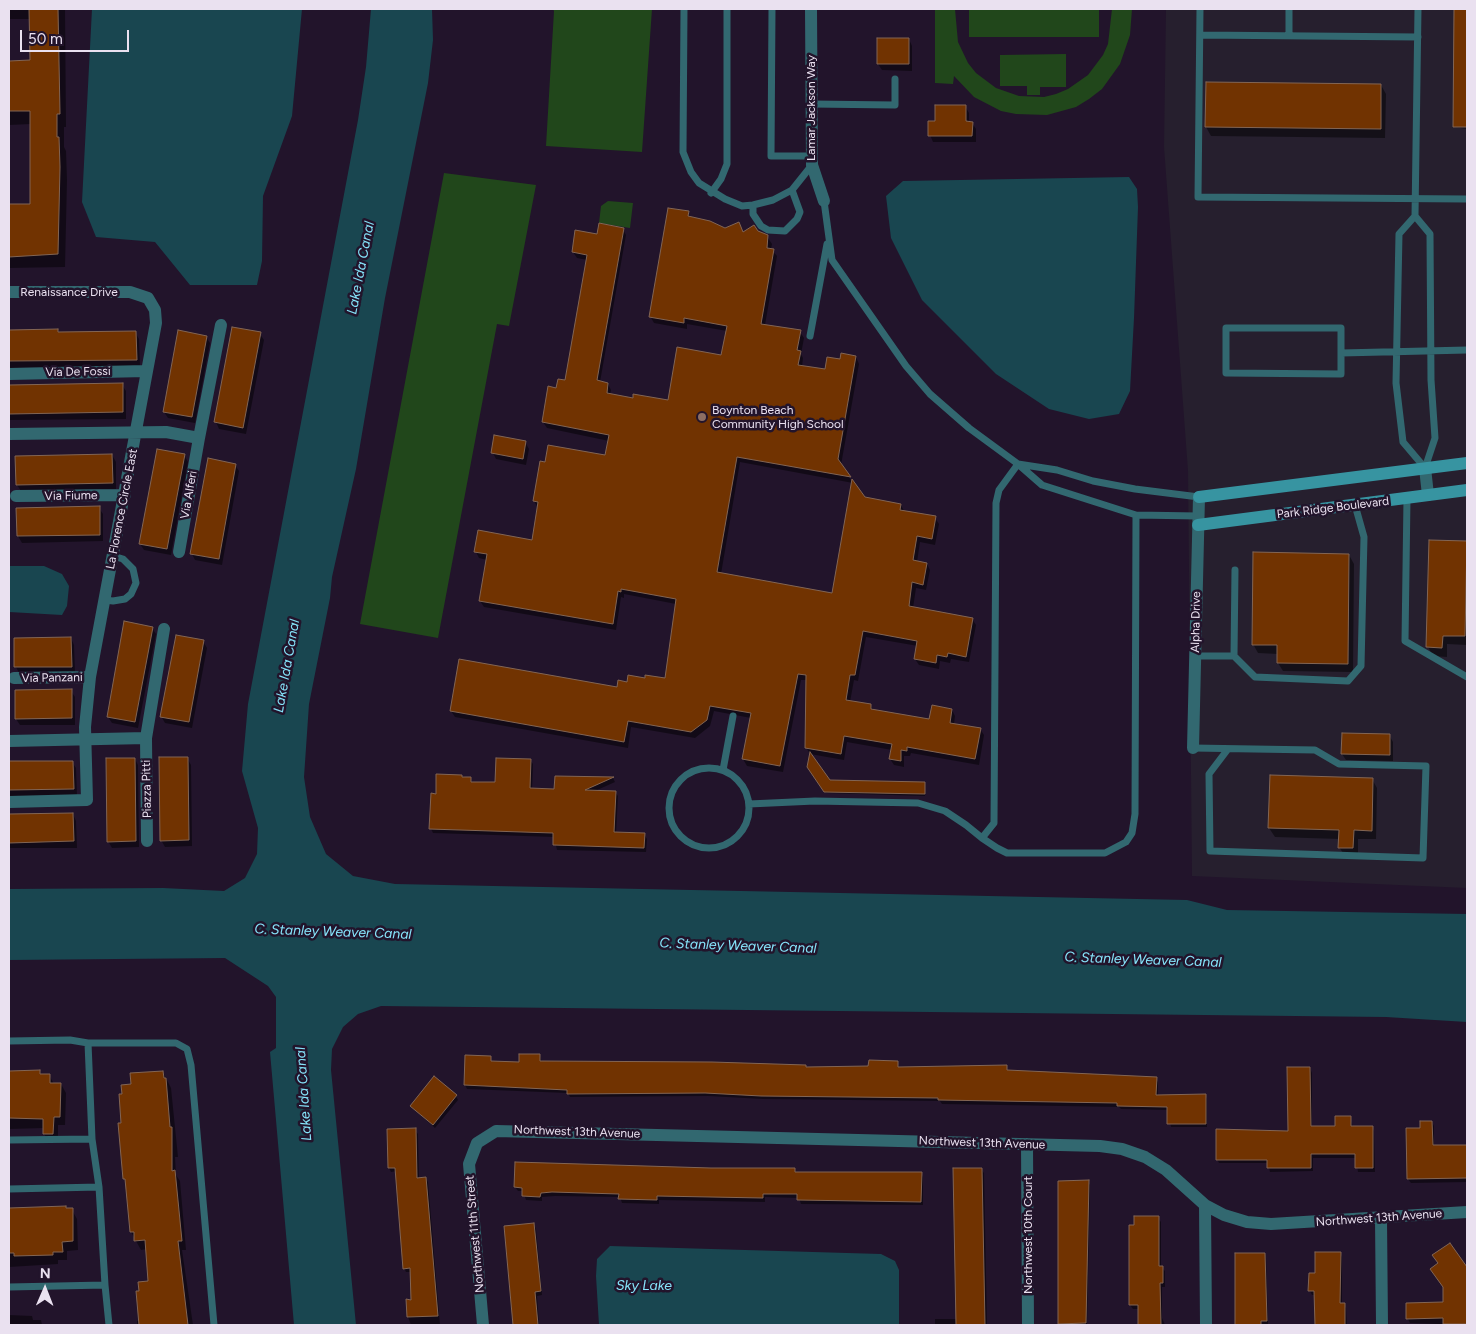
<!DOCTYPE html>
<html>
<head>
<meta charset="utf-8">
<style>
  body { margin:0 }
  #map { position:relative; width:1476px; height:1334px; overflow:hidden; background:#22142b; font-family:Figtree,sans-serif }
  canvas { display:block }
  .frame { position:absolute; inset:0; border:10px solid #eae1f0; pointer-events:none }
  .north { position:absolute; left:20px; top:1264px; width:50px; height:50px; -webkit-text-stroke:4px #22142b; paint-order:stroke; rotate:1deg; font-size:14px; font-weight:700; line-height:20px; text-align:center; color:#eae1f0 }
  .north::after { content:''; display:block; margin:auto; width:18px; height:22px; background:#eae1f0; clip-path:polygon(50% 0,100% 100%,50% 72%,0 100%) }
  .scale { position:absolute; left:20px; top:30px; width:109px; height:22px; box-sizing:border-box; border:2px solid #eae1f0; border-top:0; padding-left:6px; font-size:15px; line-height:18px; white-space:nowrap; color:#eae1f0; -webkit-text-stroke:4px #22142b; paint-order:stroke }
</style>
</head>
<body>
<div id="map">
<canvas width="1476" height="1334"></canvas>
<div class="frame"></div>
<div class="north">N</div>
<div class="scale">50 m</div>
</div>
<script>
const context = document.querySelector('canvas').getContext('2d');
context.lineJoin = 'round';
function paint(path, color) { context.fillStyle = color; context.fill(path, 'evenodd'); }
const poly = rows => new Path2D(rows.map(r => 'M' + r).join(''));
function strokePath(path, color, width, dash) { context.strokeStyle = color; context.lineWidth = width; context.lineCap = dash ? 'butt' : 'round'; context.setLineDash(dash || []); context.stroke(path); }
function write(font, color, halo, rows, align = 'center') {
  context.font = font + ' Figtree,sans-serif'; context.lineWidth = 5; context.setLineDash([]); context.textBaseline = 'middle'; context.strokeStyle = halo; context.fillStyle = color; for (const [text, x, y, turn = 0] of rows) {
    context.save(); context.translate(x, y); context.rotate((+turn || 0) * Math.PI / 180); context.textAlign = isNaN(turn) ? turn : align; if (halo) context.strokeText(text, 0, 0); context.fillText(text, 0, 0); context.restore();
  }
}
paint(poly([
  [1166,9,1467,9,1467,888,1192,876,1188,471,1164,147]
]), '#261f2e');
paint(poly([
  [553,9,652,9,642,152,546,146,554,11],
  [935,9,955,9,958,42,968,63,976,73,996,88,1019,96,1044,97,1056,94,1068,89,1088,75,1103,55,1108,44,1112,9,1132,9,1130,35,1120,64,1102,89,1089,99,1076,107,1047,115,1016,114,1001,111,974,97,954,76,953,84,935,83],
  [969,9,1099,9,1099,37,969,37],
  [1066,54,1066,87,1040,87,1040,95,1027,95,1027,86,1000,86,1000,55],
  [444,173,536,185,509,326,497,324,438,638,360,624],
  [608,201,633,203,630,228,599,223,601,206]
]), '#21471b');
paint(poly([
  [92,9,302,9,292,116,263,196,262,261,257,285,190,285,155,242,96,237,82,202],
  [371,9,432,9,433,40,428,83,385,298,356,469,332,577,330,598,309,704,304,777,310,817,326,854,353,876,395,884,1187,900,1227,910,1467,914,1467,1022,1386,1017,381,1006,358,1014,343,1027,332,1049,331,1070,356,1325,294,1325,270,1052,276,1048,276,997,268,986,225,958,9,960,9,889,163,888,224,891,245,878,257,854,258,828,242,771,248,704,358,120,366,67],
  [1129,177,1137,189,1138,207,1134,318,1130,391,1119,414,1089,419,1049,409,996,374,922,300,891,238,886,196,903,181],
  [9,566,44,566,62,574,69,586,67,606,62,615,9,612],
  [610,1246,881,1254,895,1261,899,1270,899,1325,599,1325,596,1276,597,1259]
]), '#194650');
paint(poly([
  [9,9,65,9,66,127,64,127,64,147,66,151,67,180,65,267,9,268,9,205,32,205,31,124,9,125,9,62,31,62,31,19,9,19],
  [1455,9,1467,9,1467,129,1454,127],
  [909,39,912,46,912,71,882,70,878,64],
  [1381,85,1386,94,1385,138,1211,136,1206,127],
  [965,106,969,113,969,123,972,123,976,129,976,142,933,142,930,135,936,122],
  [688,212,691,218,743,233,754,227,768,238,772,244,771,249,777,256,765,325,800,332,804,338,801,354,803,358,802,367,826,371,841,360,856,357,859,364,841,465,853,483,740,462,721,574,833,595,864,498,901,505,904,511,935,518,939,524,935,545,920,542,917,562,927,564,930,570,926,590,916,588,913,608,972,619,976,625,969,662,951,659,950,663,940,661,939,669,919,665,915,659,918,646,866,637,858,681,854,680,850,702,870,705,874,710,930,720,952,710,955,716,954,724,980,729,984,735,979,765,911,753,910,756,904,756,904,767,894,765,890,759,892,750,847,742,844,760,810,754,806,747,808,680,801,680,783,772,747,766,743,759,751,718,714,711,710,726,695,738,631,727,628,748,455,717,451,711,618,689,628,684,646,680,666,679,676,604,624,594,624,598,621,597,616,630,484,607,480,601,487,560,479,558,476,552,533,542,538,508,534,501,546,463,606,457,609,441,547,428,543,422,557,389,566,381,587,260,577,258,573,252,598,235,623,229,626,235,600,382,608,384,611,390,610,395,669,402,722,357,727,331,687,324,687,329,654,323,650,316],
  [58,330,60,333,135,332,139,339,140,366,9,368,9,331],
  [260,334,264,340,246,434,219,429,216,422],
  [206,337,210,343,195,423,168,418,164,412],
  [122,385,126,391,126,419,9,420,9,386],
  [525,442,529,449,526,465,496,459,493,453],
  [112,455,116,462,116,489,21,491,17,485],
  [184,455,188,462,171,555,144,550,140,544],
  [235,465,239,471,222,565,195,560,192,554],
  [99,508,103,514,103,541,22,543,18,536,17,509],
  [1466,542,1467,645,1447,644,1447,657,1433,656,1428,647],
  [1349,555,1354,564,1353,672,1283,671,1278,663,1278,654,1258,653,1253,644],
  [152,628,156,634,138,728,112,723,108,717],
  [71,638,74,645,75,673,19,673,16,667],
  [203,641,207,648,192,728,165,723,161,716],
  [71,691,75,697,75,725,20,725,16,719],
  [1389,735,1393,742,1393,761,1346,760,1342,754],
  [187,758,191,765,192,846,165,847,161,840],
  [135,759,138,765,139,847,112,848,108,841],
  [530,760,533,764,532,790,555,790,556,777,613,778,615,782,595,791,615,792,618,796,616,834,644,834,647,839,646,852,557,850,554,837,433,833,431,829,437,795,462,776,470,778,473,783,496,783],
  [72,762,76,768,77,796,9,796,9,763],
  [809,767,829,782,925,784,925,796,826,793],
  [1271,776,1372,779,1377,788,1376,839,1358,839,1358,857,1345,856,1339,847,1340,839,1275,837,1269,828],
  [73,814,76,821,77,848,9,848,9,815],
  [466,1056,490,1057,492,1062,520,1064,540,1056,542,1062,806,1068,870,1067,897,1062,900,1068,1006,1067,1008,1070,1156,1079,1158,1082,1158,1096,1205,1095,1207,1099,1207,1127,1171,1127,1168,1110,1121,1109,1119,1107,942,1104,940,1101,763,1099,708,1096,570,1097,568,1093,467,1089,465,1085],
  [1310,1068,1312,1073,1312,1127,1336,1128,1350,1118,1353,1127,1372,1127,1374,1131,1375,1172,1358,1172,1356,1158,1313,1158,1313,1171,1270,1172,1268,1163,1219,1163,1217,1159,1289,1133],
  [9,1071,40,1072,41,1075,49,1075,54,1084,61,1084,66,1093,65,1125,58,1125,58,1143,50,1143,44,1134,44,1128,9,1129],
  [163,1072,171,1088,178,1157,175,1157,176,1175,180,1181,186,1250,182,1250,193,1325,137,1325,137,1321,140,1320,140,1292,149,1282,147,1249,141,1250,131,1232,122,1124,123,1095,132,1085],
  [456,1096,458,1100,435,1128,411,1106],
  [1432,1122,1434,1126,1434,1146,1467,1146,1467,1182,1411,1183,1408,1179,1422,1129],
  [415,1130,418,1134,419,1179,426,1178,428,1182,440,1325,411,1325,408,1317,408,1301,412,1301,412,1272,406,1272,404,1268,397,1171,391,1172,389,1168],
  [711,1169,794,1169,797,1173,921,1173,923,1177,923,1205,801,1204,799,1198,765,1197,765,1202,659,1200,659,1204,622,1203,620,1197,555,1196,542,1197,542,1201,526,1200,523,1191,518,1191,515,1187],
  [981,1169,984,1173,987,1325,935,1325,935,1319,957,1319],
  [1059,1182,1088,1182,1090,1185,1087,1325,1060,1325],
  [65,1207,66,1210,72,1210,77,1219,78,1250,67,1251,67,1260,58,1260,58,1264,9,1267,9,1208],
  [1158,1218,1161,1222,1161,1267,1165,1271,1165,1287,1162,1287,1162,1318,1165,1325,1139,1325,1139,1309,1133,1309,1130,1305],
  [534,1225,536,1229,542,1295,537,1296,539,1325,514,1325,506,1227],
  [1450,1244,1467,1269,1467,1285,1449,1298,1467,1297,1467,1325,1410,1323,1408,1319,1444,1303,1444,1287,1439,1264],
  [1340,1253,1342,1257,1342,1304,1346,1308,1347,1325,1316,1325,1315,1295,1312,1295,1310,1291,1310,1275,1316,1274],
  [1237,1254,1264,1254,1266,1258,1268,1325,1237,1325],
  [9,1315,32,1316,33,1320,41,1320,42,1325,9,1325]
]), '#0007');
const building = poly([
  [29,9,58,9,60,114,57,114,57,137,59,137,60,167,58,254,9,257,9,204,30,204,30,111,9,111,9,61,30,60,29,9],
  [1454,9,1467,9,1467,127,1453,127,1454,9],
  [877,38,909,38,909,64,877,64,877,38],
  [1206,82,1381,84,1381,129,1205,127,1206,82],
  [935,105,966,105,966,121,973,122,972,136,928,136,928,121,935,121,935,105],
  [668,208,689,211,688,216,710,221,725,228,739,222,743,232,754,225,758,231,768,235,767,248,774,249,761,324,801,330,797,350,801,351,798,365,825,369,827,357,840,359,841,353,856,356,838,459,851,477,737,457,717,572,832,593,852,479,865,497,901,504,900,510,936,516,932,539,917,536,913,560,927,563,923,585,912,582,909,606,973,618,966,657,948,653,947,657,937,655,936,663,914,659,917,641,863,631,855,675,850,675,846,700,871,704,871,709,929,719,932,705,952,709,950,723,981,728,975,759,907,747,907,751,901,750,901,761,889,759,892,744,844,736,841,754,805,748,806,675,798,674,780,766,742,759,751,713,710,706,707,720,691,732,628,721,624,742,450,711,459,659,617,687,618,680,627,682,628,675,645,678,645,675,665,678,676,599,621,589,621,592,618,591,613,624,479,601,487,554,474,552,478,530,532,540,538,502,533,501,540,461,545,462,548,445,605,455,609,435,542,422,548,386,556,388,558,379,565,380,587,255,572,252,575,230,597,234,599,223,624,228,597,380,608,383,607,393,633,398,633,394,668,400,677,347,721,355,727,326,684,318,684,323,649,317,668,208],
  [232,327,261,332,243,428,214,422,232,327],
  [58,329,58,332,136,331,137,360,9,361,9,330,58,329],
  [178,330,207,336,192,417,163,412,178,330],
  [123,383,123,412,9,414,9,385,123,383],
  [494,435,526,441,523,459,491,453,494,435],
  [157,449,185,454,167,549,139,544,157,449],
  [112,454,113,483,16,485,15,456,112,454],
  [208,458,236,464,219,559,190,554,208,458],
  [100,506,100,535,17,536,16,508,100,506],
  [1429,540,1467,541,1465,636,1443,636,1442,648,1426,647,1429,540],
  [1253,552,1349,554,1348,664,1277,663,1277,645,1252,645,1253,552],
  [124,621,153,627,135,722,107,717,124,621],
  [176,635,204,640,189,722,160,717,176,635],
  [71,637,72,667,14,667,14,638,71,637],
  [72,689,72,718,15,719,15,690,72,689],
  [1342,733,1390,734,1390,755,1341,754,1342,733],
  [810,752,830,780,925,782,925,794,824,792,807,767,810,752],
  [159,757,188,757,189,840,160,841,159,757],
  [106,758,135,758,136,841,107,842,106,758],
  [496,758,531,759,530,788,554,789,555,776,614,777,585,790,616,791,614,832,645,833,644,848,553,845,553,833,429,829,431,793,436,794,436,774,462,775,462,777,471,777,471,782,495,782,496,758],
  [9,761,73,761,74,789,9,790,9,761],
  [1270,775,1373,778,1372,831,1354,830,1353,848,1338,848,1339,830,1268,828,1270,775],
  [73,813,74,841,9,843,9,814,73,813],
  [519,1054,540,1054,540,1061,712,1062,806,1065,806,1067,868,1066,869,1060,898,1061,898,1067,1007,1065,1007,1070,1157,1077,1156,1095,1206,1094,1206,1124,1167,1124,1167,1107,1117,1106,1117,1103,938,1100,938,1098,761,1096,705,1093,567,1094,567,1090,464,1085,465,1055,491,1056,491,1061,519,1062,519,1054],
  [1287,1067,1310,1067,1311,1126,1335,1126,1335,1116,1351,1116,1351,1126,1373,1126,1373,1168,1355,1168,1355,1154,1311,1154,1311,1168,1267,1168,1267,1160,1216,1160,1216,1129,1288,1131,1287,1067],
  [40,1070,40,1074,50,1074,50,1083,61,1083,60,1117,54,1117,53,1134,43,1134,43,1119,9,1118,9,1071,40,1070],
  [163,1071,164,1078,166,1078,170,1127,172,1127,172,1171,175,1170,182,1241,178,1241,188,1325,139,1325,136,1291,139,1291,138,1282,148,1281,145,1240,134,1241,134,1232,130,1232,125,1179,123,1179,118,1123,121,1123,119,1094,122,1094,121,1085,131,1084,130,1073,163,1071],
  [434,1076,457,1095,433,1125,410,1106,434,1076],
  [1420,1121,1432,1121,1433,1145,1467,1145,1467,1178,1407,1179,1406,1128,1420,1128,1420,1121],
  [416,1128,417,1178,426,1177,438,1316,407,1317,406,1299,411,1300,410,1268,403,1269,395,1168,388,1168,387,1129,416,1128],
  [515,1162,711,1168,795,1168,795,1172,922,1172,921,1202,797,1200,797,1194,763,1194,763,1198,657,1196,657,1200,618,1199,619,1194,552,1192,541,1193,540,1197,522,1196,522,1188,514,1187,515,1162],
  [953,1168,982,1168,985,1325,956,1325,953,1168],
  [1089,1180,1086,1323,1058,1324,1058,1181,1089,1180],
  [66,1206,66,1208,73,1208,73,1241,62,1242,63,1252,53,1252,53,1255,14,1256,14,1253,9,1253,9,1208,66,1206],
  [1134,1216,1159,1216,1159,1266,1163,1266,1163,1283,1160,1283,1161,1325,1138,1325,1138,1305,1129,1305,1129,1225,1134,1225,1134,1216],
  [534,1223,541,1291,535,1292,538,1325,513,1325,504,1226,534,1223],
  [1450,1243,1467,1267,1467,1324,1443,1324,1443,1318,1406,1319,1406,1303,1443,1302,1443,1287,1430,1269,1438,1263,1432,1255,1450,1243],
  [1315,1252,1341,1252,1340,1303,1345,1303,1345,1325,1315,1325,1314,1291,1308,1291,1309,1273,1315,1273,1315,1252],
  [1235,1253,1265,1253,1267,1321,1261,1321,1261,1325,1235,1325,1235,1253]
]);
paint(building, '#713301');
strokePath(building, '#826554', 1);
strokePath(poly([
  [684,9,683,152,691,172,699,183,725,199,742,206,753,205,773,200,792,190,812,165],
  [772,9,771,156,811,156],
  [1200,9,1198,197,1467,199],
  [1200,35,1418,37],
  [1289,36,1289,9],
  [811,104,895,105,895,79],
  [711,193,721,179,727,164,727,9],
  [824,201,832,260,906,366,930,394,969,428,1018,464,1057,470,1093,481,1135,489,1199,497],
  [753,205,753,214,761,226,768,230,785,231,797,219,800,212,792,190],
  [1415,216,1430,234,1431,380,1435,438,1425,468,1403,442,1396,383,1399,234,1415,216],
  [1415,216,1418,9],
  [810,336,827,244],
  [1341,353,1341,374,1226,373,1226,328,1341,328,1341,353,1467,350],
  [1407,498,1405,641,1467,677],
  [1136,515,1198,516],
  [105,600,113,601,125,599,131,594,136,583,133,569,123,559,113,556],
  [1195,656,1234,656,1235,570],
  [1234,656,1255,677,1348,681,1361,666,1364,537,1355,505],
  [1193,748,1315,750,1339,764,1426,766,1423,858,1210,851,1209,774,1228,749],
  '669 808a40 40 0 1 1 80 0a40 40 0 1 1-80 0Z',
  [723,770,733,716],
  [749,804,815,801,918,803,945,811,966,825,982,838,997,848,1007,853,1105,853,1126,842,1132,833,1135,814,1136,515,1042,485,1018,464,999,490,996,503,994,823,982,838],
  [9,1041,70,1040,88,1043,176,1043,187,1049,191,1065,214,1325],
  [88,1043,92,1139],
  [9,1140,92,1139,99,1187,105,1285],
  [9,1189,99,1187],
  [9,1287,105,1285,109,1325]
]), '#326870', 7);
strokePath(poly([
  [811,9,812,165,824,201],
  [9,292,130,292,148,298,155,310,156,323,90,677,85,727,87,800,9,802],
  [9,374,146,371],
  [9,434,166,432,199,438,221,325],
  [1425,468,1428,495],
  [16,496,125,495],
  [179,552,199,438],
  [14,678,90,677],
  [9,741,146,738],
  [1193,748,1199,497],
  [147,841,146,738,164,629],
  [1027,1144,1028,1325],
  [1205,1205,1206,1325],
  [1381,1219,1382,1325],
  [483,1325,469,1164,477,1143,496,1131,1100,1146,1122,1149,1145,1157,1166,1170,1205,1205,1224,1215,1247,1222,1271,1224,1467,1212]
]), '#326870', 12);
strokePath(poly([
  [1199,497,1467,463],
  [1198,525,1467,490]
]), '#3794a1', 12);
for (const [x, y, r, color] of [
  [702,417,5,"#8d6e63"]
]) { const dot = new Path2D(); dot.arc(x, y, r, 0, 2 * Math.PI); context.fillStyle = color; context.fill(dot); strokePath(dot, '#22142b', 2); }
write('12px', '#eae1f0', '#22142b', [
  ["Lamar Jackson Way",811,108,-90],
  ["Renaissance Drive",69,292],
  ["Via De Fossi",78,372,-1],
  ["Via Alferi",189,495,-80],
  ["Via Fiume",71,496,-1],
  ["Park Ridge Boulevard",1333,508,-7],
  ["La Florence Circle East",122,509,-79],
  ["Alpha Drive",1196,622,-89],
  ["Via Panzani",52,678,-1],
  ["Piazza Pitti",147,789,-91],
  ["Northwest 13th Avenue",577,1132,2],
  ["Northwest 13th Avenue",982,1143,2],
  ["Northwest 13th Avenue",1379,1218,-4],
  ["Northwest 11th Street",475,1234,-95],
  ["Northwest 10th Court",1028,1235,-90]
]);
write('12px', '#eae1f0', '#22142b', [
  ["Boynton Beach",712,410],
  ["Community High School",712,424]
], 'left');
write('italic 14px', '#86e5fb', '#22142b', [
  ["Lake Ida Canal",361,268,-79],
  ["Lake Ida Canal",287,666,-80],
  ["C. Stanley Weaver Canal",333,932,2],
  ["C. Stanley Weaver Canal",738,946,2],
  ["C. Stanley Weaver Canal",1143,960,2],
  ["Lake Ida Canal",304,1094,-94],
  ["Sky Lake",644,1286]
]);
</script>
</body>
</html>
